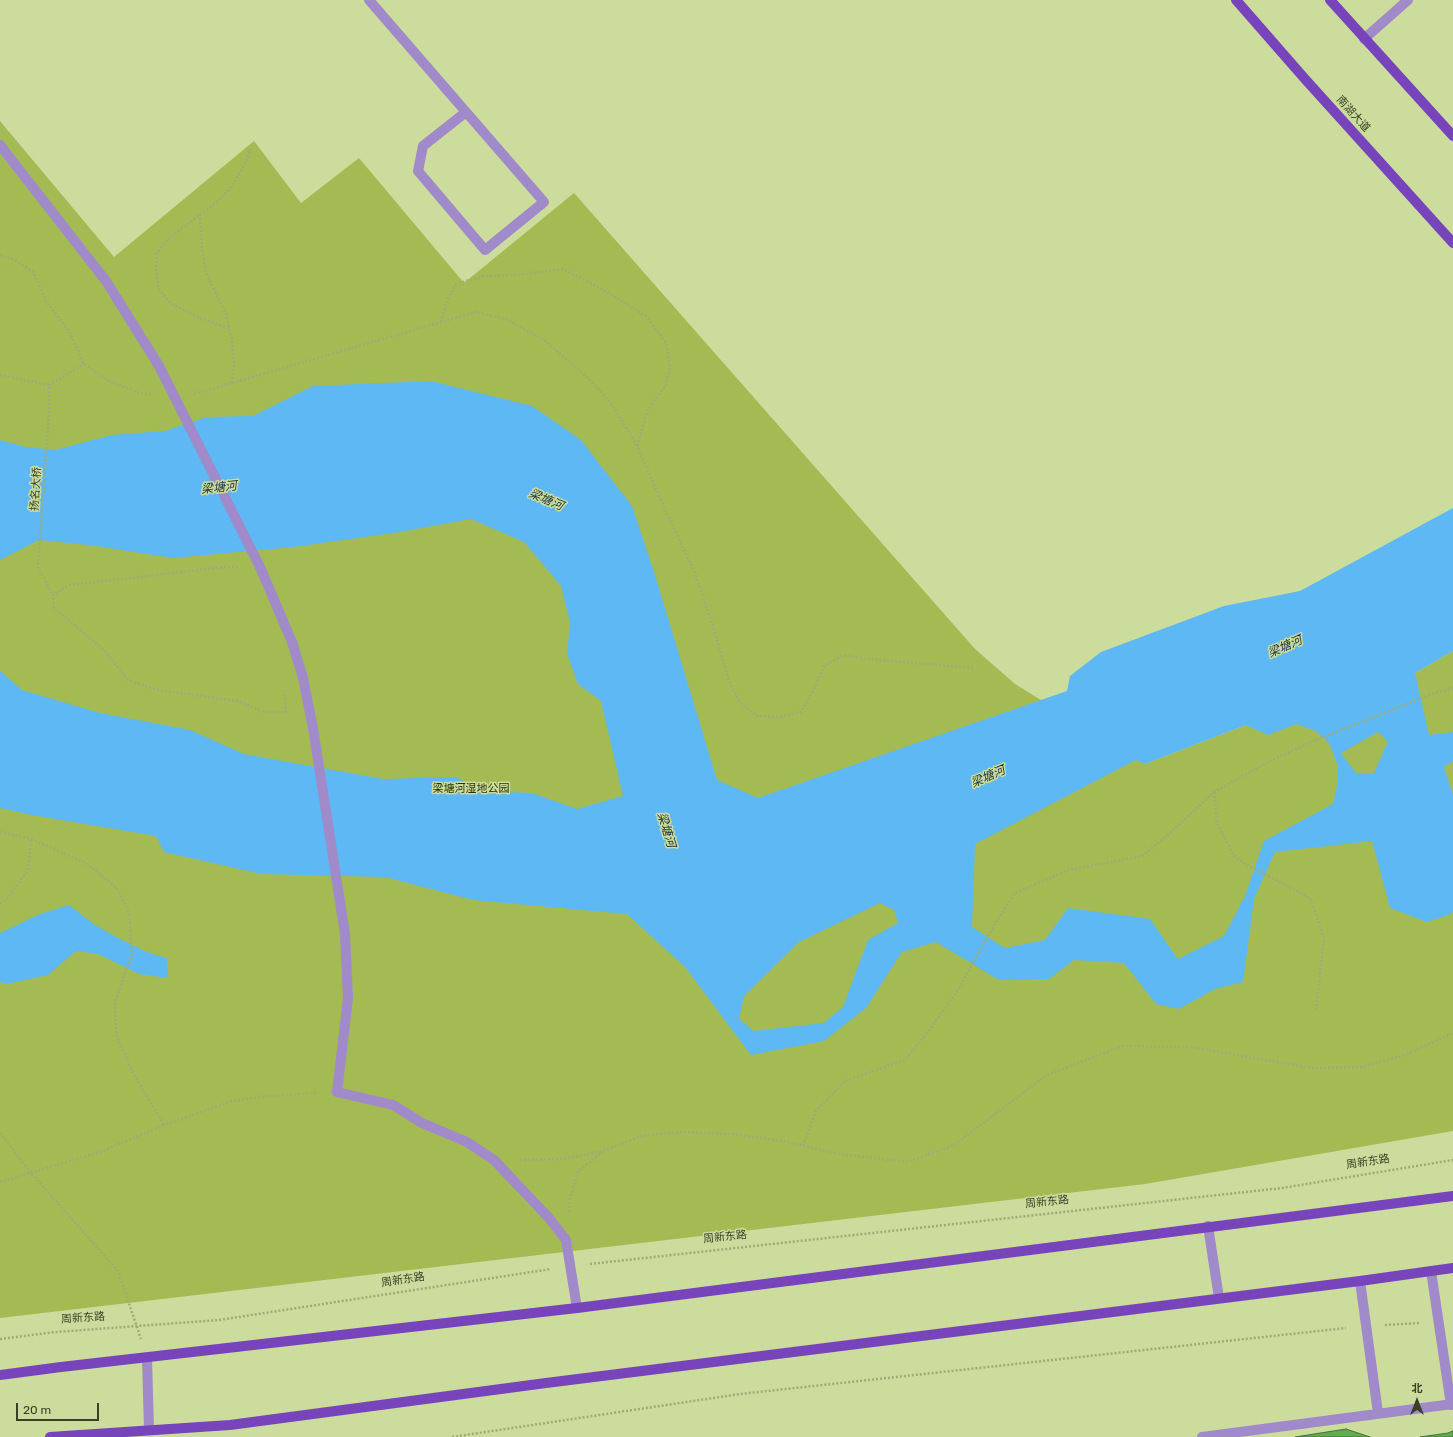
<!DOCTYPE html>
<html>
<head>
<meta charset="utf-8">
<style>
  body { margin:0 }
  #map { position:relative; width:1453px; height:1437px; overflow:hidden; background:#ccdc9c; font-family:Rubik,"Noto Sans SC",sans-serif }
  canvas { display:block }
  .north { position:absolute; left:1397px; top:1381px; width:40px; height:40px; -webkit-text-stroke:3px #ccdc9c; paint-order:stroke; rotate:0deg; font-size:11px; font-weight:700; line-height:16px; text-align:center; color:#394026 }
  .north::after { content:''; display:block; margin:auto; width:14px; height:18px; background:#394026; clip-path:polygon(50% 0,100% 100%,50% 72%,0 100%) }
  .scale { position:absolute; left:16px; top:1403px; width:83px; height:18px; box-sizing:border-box; border:2px solid #394026; border-top:0; padding-left:5px; font-size:12px; line-height:14px; white-space:nowrap; color:#394026; -webkit-text-stroke:3px #ccdc9c; paint-order:stroke }
</style>
</head>
<body>
<div id="map">
<canvas width="1453" height="1437"></canvas>
<div class="north">北</div>
<div class="scale">20 m</div>
</div>
<script>
const context = document.querySelector('canvas').getContext('2d');
context.lineJoin = 'round';
function paint(path, color) { context.fillStyle = color; context.fill(path, 'evenodd'); }
const poly = rows => new Path2D(rows.map(r => 'M' + r).join(''));
function strokePath(path, color, width, dash) { context.strokeStyle = color; context.lineWidth = width; context.lineCap = dash ? 'butt' : 'round'; context.setLineDash(dash || []); context.stroke(path); }
function write(font, color, halo, rows, align = 'center') {
  context.font = font + ' Rubik,"Noto Sans SC",sans-serif'; context.lineWidth = 3; context.setLineDash([]); context.textBaseline = 'middle'; context.strokeStyle = halo; context.fillStyle = color; for (const [text, x, y, turn = 0] of rows) {
    context.save(); context.translate(x, y); context.rotate((+turn || 0) * Math.PI / 180); context.textAlign = isNaN(turn) ? turn : align; if (halo) context.strokeText(text, 0, 0); context.fillText(text, 0, 0); context.restore();
  }
}
paint(poly([
  [0,121,114,257,254,141,301,203,359,158,464,283,574,193,975,649,1015,684,1145,764,1246,725,1415,673,1453,651,1453,1131,1145,1184,0,1318]
]), '#a4bb53');
paint(poly([
  [431,381,532,406,581,440,632,506,654,572,717,780,758,798,1067,691,1070,676,1101,652,1224,606,1300,591,1453,508,1453,651,1415,673,1429,735,1453,732,1453,761,1444,767,1453,795,1453,911,1451,914,1427,922,1390,908,1372,841,1275,852,1254,899,1243,982,1215,989,1179,1009,1156,1004,1124,963,1074,960,1049,979,999,980,936,942,902,952,866,1008,824,1041,751,1055,685,967,627,914,473,900,385,877,261,874,164,852,156,836,32,815,0,808,0,671,22,690,100,713,190,730,244,754,383,779,456,777,483,791,532,793,577,809,623,796,601,701,578,684,567,654,570,623,561,586,524,542,471,519,400,532,294,547,173,558,89,545,39,540,0,560,0,440,26,447,55,450,112,435,165,431,207,417,253,416,313,386],
  [1296,724,1316,731,1329,743,1338,766,1338,782,1333,804,1264,841,1245,896,1224,936,1178,959,1150,919,1068,908,1045,940,1005,948,972,927,975,844,1136,760,1145,764,1246,725,1268,735],
  [1378,732,1388,741,1374,773,1356,773,1341,753],
  [880,903,894,910,898,923,868,940,843,1007,824,1023,754,1031,739,1019,744,996,799,942],
  [69,905,95,925,118,938,149,953,167,958,168,978,139,974,98,954,76,951,48,975,7,984,0,982,0,933,40,914]
]), '#5eb8f3');
const building = poly([
  [1346,1429,1370,1437,1295,1437,1346,1429],
  [1453,1431,1453,1437,1420,1437,1448,1433,1453,1431]
]);
paint(building, '#61ad4e');
strokePath(building, '#49703f', 1);
strokePath(poly([
  [200,214,202,250,206,273,226,314,229,327],
  [0,255,15,260,33,272,46,301,70,333,84,364,109,381,140,393,152,394],
  [441,322,446,302,456,284,484,276,516,275,563,269,607,292,647,317,666,343,670,366,666,385,647,411,637,446],
  [0,375,49,385,49,412,38,567,53,595],
  [232,383,234,364,232,339,229,328,197,317,170,303,159,289,156,271,157,253,168,239,218,201,230,188,242,170,251,149],
  [49,385,84,364],
  [194,394,476,312,506,319,544,340,590,380,611,403,637,446,668,516,694,571,713,626,729,681,740,702,756,716,780,717,801,712,813,691,824,666,843,655,868,659,974,668],
  [238,567,225,567,69,585,53,595,54,608,103,649,128,680,158,690,238,701,264,712,286,712,284,691],
  [1214,792,1217,823,1233,855,1244,863,1310,898,1324,938,1316,1009],
  [0,832,31,839,86,863,117,888,129,913,132,953,115,1003,116,1035,134,1075,164,1125],
  [0,903,6,900,28,870,31,839],
  [0,1133,31,1173,118,1271,141,1339],
  [803,1146,816,1111,845,1081,905,1060,924,1037,956,993,995,924,1015,893,1069,870,1142,856,1169,834,1214,792,1268,762,1313,741,1432,694,1453,688],
  [520,1160,563,1159,603,1151,641,1136,681,1132,732,1134,783,1141,839,1154,908,1162,954,1145,1047,1075,1122,1046,1190,1047,1312,1068,1361,1067,1405,1055,1453,1033],
  [0,1182,100,1152,164,1125,232,1101,268,1096,317,1093],
  [569,1212,570,1198,578,1171,603,1152],
  [590,1264,1282,1188,1453,1160],
  [1385,1325,1420,1323],
  [0,1339,56,1332,219,1320,551,1269],
  [452,1437,740,1394,1346,1328]
]), '#9eab77', 2.5, [2, 2]);
strokePath(poly([
  [369,0,466,112,544,202,485,250,418,171,423,146,466,112],
  [1364,39,1408,0],
  [0,145,106,281,159,366],
  [260,567,292,642,303,678,313,728,345,934,348,998,337,1092,393,1105,422,1123,467,1142,494,1160,549,1218,566,1240,577,1308],
  [1208,1226,1219,1298],
  [1431,1271,1451,1405],
  [1360,1281,1378,1413],
  [147,1358,149,1430],
  [1202,1437,1453,1404]
]), '#a08aca', 10);
strokePath(poly([
  [1236,0,1305,79,1453,243],
  [1330,0,1453,136],
  [0,1375,61,1367,577,1308,1453,1196],
  [50,1437,230,1425,546,1383,1360,1281,1453,1268]
]), '#74b', 10);
strokePath(poly([
  [159,366,260,567]
]), '#a08aca', 10);
write('11px', '#394026', '#ccdc9c', [
  ["南湖大道",1353,114,48],
  ["扬名大桥",36,489,-86],
  ["周新东路",1368,1162,-9],
  ["周新东路",1047,1202,-6],
  ["周新东路",725,1237,-6],
  ["周新东路",403,1280,-9],
  ["周新东路",83,1318,-4]
]);
write('11px', '#293200', '#ccdc9c', [
  ["梁塘河湿地公园",471,789]
]);
write('italic 12px', '#1d3240', '#ccdc9c', [
  ["梁塘河",219,488,-6],
  ["梁塘河",546,500,23],
  ["梁塘河",1285,647,-24],
  ["梁塘河",988,777,-24],
  ["梁塘河",666,830,73]
]);
</script>
</body>
</html>
